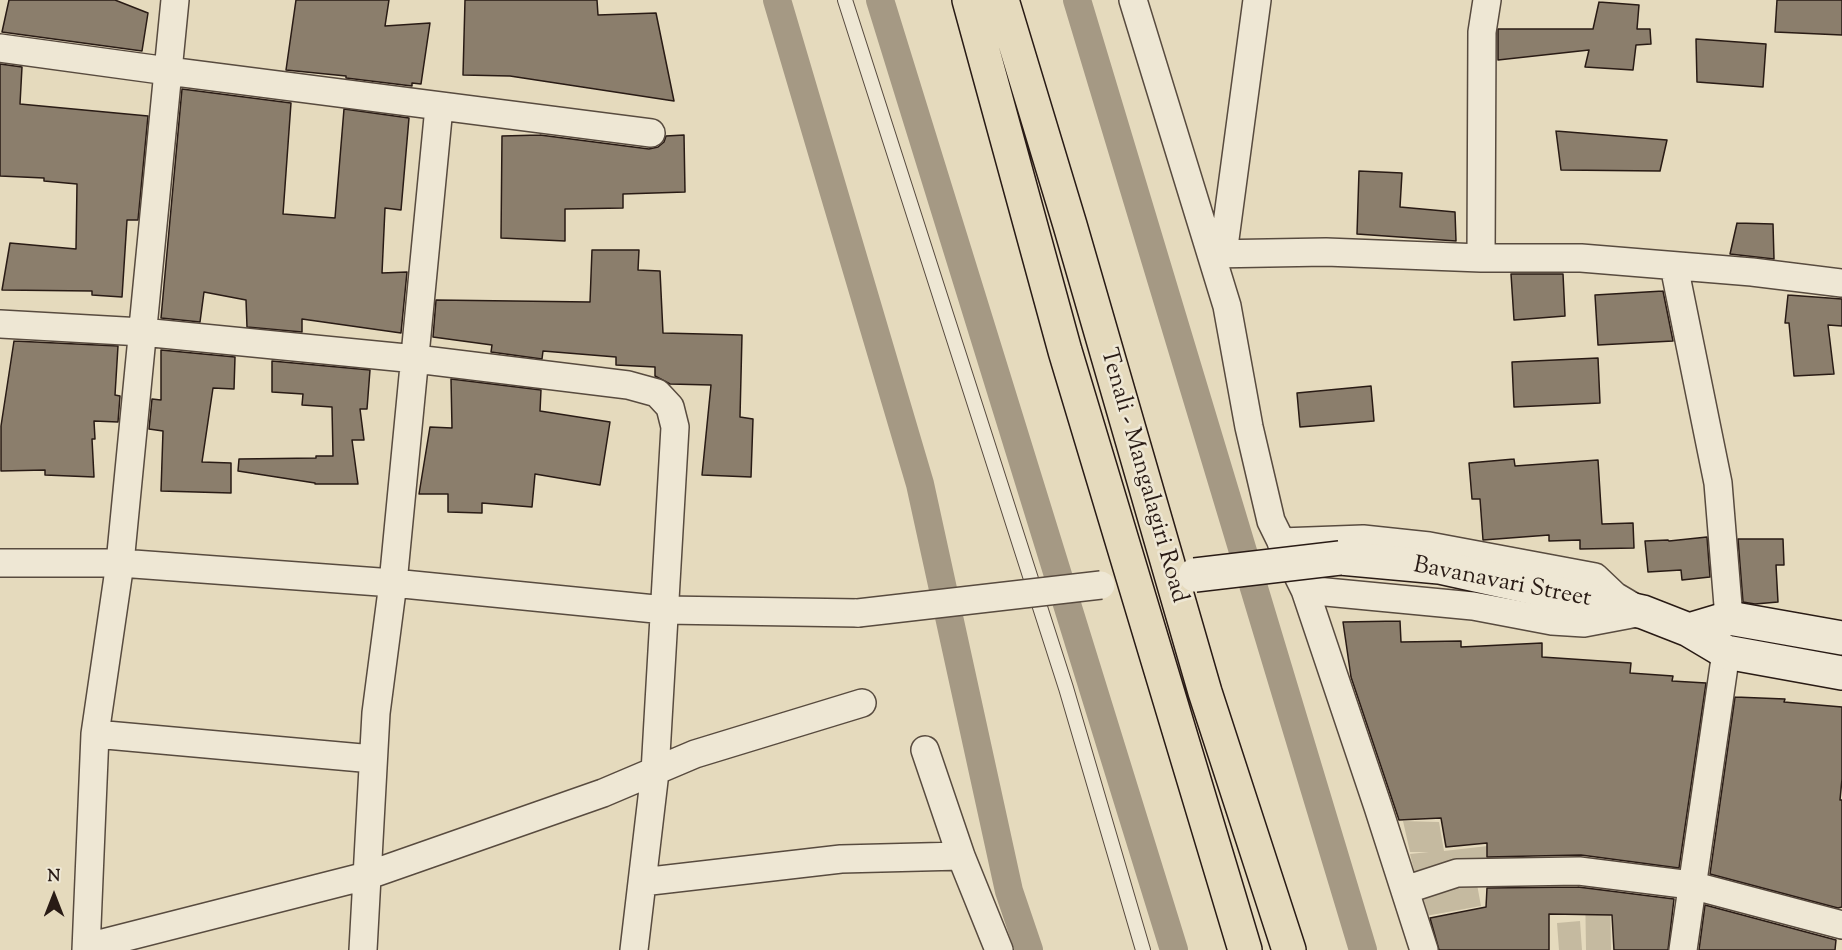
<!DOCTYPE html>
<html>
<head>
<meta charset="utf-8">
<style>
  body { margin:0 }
  #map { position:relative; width:1842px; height:950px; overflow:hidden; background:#e5dabd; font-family:"Sorts Mill Goudy",serif }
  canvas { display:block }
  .north { position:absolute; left:24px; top:866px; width:60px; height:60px; -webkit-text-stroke:4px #eee7d4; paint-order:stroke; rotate:0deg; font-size:16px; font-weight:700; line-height:24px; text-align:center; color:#291b15 }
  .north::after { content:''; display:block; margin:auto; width:21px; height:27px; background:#291b15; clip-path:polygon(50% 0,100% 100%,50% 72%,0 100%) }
</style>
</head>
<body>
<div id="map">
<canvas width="1842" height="950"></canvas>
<div class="north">N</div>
</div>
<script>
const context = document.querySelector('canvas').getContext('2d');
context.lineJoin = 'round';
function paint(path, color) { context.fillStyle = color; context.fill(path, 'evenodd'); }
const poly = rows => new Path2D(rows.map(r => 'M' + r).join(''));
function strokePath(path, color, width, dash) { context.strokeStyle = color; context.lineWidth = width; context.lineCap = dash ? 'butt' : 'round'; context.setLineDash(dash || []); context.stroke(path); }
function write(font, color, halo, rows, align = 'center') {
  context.font = font + ' "Sorts Mill Goudy",serif'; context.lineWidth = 5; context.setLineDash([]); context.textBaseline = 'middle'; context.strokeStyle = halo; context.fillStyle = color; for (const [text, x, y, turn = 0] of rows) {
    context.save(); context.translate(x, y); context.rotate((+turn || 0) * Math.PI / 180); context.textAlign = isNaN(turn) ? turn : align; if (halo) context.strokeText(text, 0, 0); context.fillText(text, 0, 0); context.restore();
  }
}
paint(poly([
  [1403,821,1439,822,1444,851,1514,843,1516,869,1417,882,1410,854,1429,852,1410,852],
  [1476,879,1481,906,1426,916,1421,889],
  [1610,884,1611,950,1586,950,1585,885],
  [1580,921,1582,950,1559,950,1557,923]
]), '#c5baa0');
strokePath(poly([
  [777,0,920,484,1009,891,1029,950],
  [880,0,1174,950],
  [1077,0,1363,950]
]), '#a59984', 28);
const building = poly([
  [9,0,115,0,148,13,142,51,2,32,9,0],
  [296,0,389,0,385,26,430,23,421,84,412,83,412,86,346,78,346,76,286,70,296,0],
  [465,0,597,0,598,15,656,13,674,101,510,76,463,75,465,0],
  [1777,0,1842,0,1842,35,1775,32,1777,0],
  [1599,2,1639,5,1637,29,1650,29,1651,44,1636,45,1633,70,1585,67,1589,50,1498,60,1498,29,1593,29,1599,2],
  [1696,39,1766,44,1763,87,1697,82,1696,39],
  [0,64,22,67,20,104,148,116,138,220,127,220,122,297,92,295,92,291,2,290,10,243,76,249,77,184,44,181,44,178,0,176,0,64],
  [182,89,291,103,283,214,335,218,344,109,409,118,401,210,385,208,382,273,407,272,401,333,302,319,302,332,247,327,246,300,204,292,200,322,161,318,182,89],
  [1556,131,1667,140,1660,171,1561,170,1556,131],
  [540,135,649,149,658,147,664,142,666,136,684,135,685,192,623,194,623,208,565,209,565,241,501,238,502,136,540,135],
  [1359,171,1402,173,1400,207,1455,212,1456,241,1357,234,1359,171],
  [1737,223,1773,224,1774,259,1730,254,1737,223],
  [592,250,639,250,638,270,660,271,663,333,742,335,740,417,753,419,751,477,702,475,711,385,670,384,655,376,655,367,616,365,616,357,543,351,542,359,491,352,492,345,433,337,436,300,590,302,592,250],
  [1511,274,1563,274,1565,316,1514,320,1511,274],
  [1663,291,1673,341,1598,345,1595,295,1663,291],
  [1788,295,1842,299,1842,326,1828,325,1834,374,1794,376,1789,323,1785,323,1788,295],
  [14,341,118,346,115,395,120,396,118,422,94,421,95,439,92,439,94,477,45,475,45,470,1,471,1,426,14,341],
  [161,350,235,357,234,389,213,388,202,462,231,463,231,493,161,491,163,431,149,429,152,399,161,400,161,350],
  [1598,358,1600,403,1514,407,1512,362,1598,358],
  [272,361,370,370,367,409,360,409,364,440,352,440,358,484,315,484,315,483,238,471,239,459,316,458,316,456,333,456,332,407,302,405,303,394,272,392,272,361],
  [451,379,541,390,540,411,610,422,600,485,535,474,532,507,482,503,482,513,448,512,448,494,419,494,430,427,452,428,451,379],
  [1371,386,1374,421,1300,427,1297,393,1371,386],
  [1514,459,1515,466,1598,460,1602,524,1633,523,1634,548,1580,549,1580,540,1549,541,1549,535,1483,540,1480,499,1472,499,1469,463,1514,459],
  [1707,537,1710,577,1682,580,1681,570,1648,572,1645,541,1668,540,1669,541,1707,537],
  [1738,539,1783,539,1784,565,1776,565,1778,602,1755,604,1743,602,1738,539],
  [1400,621,1401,642,1461,641,1461,647,1542,643,1542,657,1631,663,1630,673,1673,676,1672,681,1706,683,1679,868,1581,855,1487,857,1487,843,1446,847,1441,818,1399,820,1351,677,1343,622,1400,621],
  [1735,697,1785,699,1784,702,1842,707,1842,779,1840,800,1842,800,1842,907,1838,908,1710,874,1735,697],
  [1578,887,1674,899,1668,950,1614,950,1612,915,1549,914,1549,950,1439,950,1430,918,1486,907,1487,888,1578,887],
  [1705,905,1836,940,1835,950,1699,950,1705,905]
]);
paint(building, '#8b7e6c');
strokePath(building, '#291b15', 1.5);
const service = poly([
  [845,0,1066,688,1143,950]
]);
const minor = poly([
  [175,0,168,71,651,133],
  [1133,0,1227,306,1249,427,1271,521,1305,590,1378,807,1424,950],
  [0,48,168,71,120,563,393,583,665,610,858,613],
  [1211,254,1326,252,1481,258,1581,258,1752,272,1842,283],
  [1223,254,1257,0],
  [1481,258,1482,32,1487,0],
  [1674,266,1718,483,1729,618],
  [0,324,142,332,416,359,628,385,657,393,670,407,675,427,655,772,634,950],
  [1281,542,1363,539,1429,546,1595,577,1615,596,1637,609],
  [0,563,120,563,95,734,86,950],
  [1305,590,1473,606,1552,621,1584,623,1637,613],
  [95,734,373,759],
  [925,750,961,856,999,950],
  [642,882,841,859,961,856],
  [1405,890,1457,873,1579,871,1691,885,1842,925],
  [87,947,366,876,603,793,695,754,862,703],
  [363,950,376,713,393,583,439,107],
  [1683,950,1726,652]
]);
const secondary = poly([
  [1340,558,1439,567,1643,612,1689,630,1726,652,1842,673],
  [1689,630,1729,618,1842,638]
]);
const primary = poly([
  [969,0,1065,351,1245,950],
  [1002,0,1070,225,1205,692,1289,950]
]);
strokePath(service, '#584b3f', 16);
strokePath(minor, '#584b3f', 30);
strokePath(secondary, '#291b15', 36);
strokePath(primary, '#291b15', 36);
strokePath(service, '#eee7d4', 14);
strokePath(minor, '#eee7d4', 27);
strokePath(secondary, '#eee7d4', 33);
strokePath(primary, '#e5dabd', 33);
const minorBridge = poly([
  [858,613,1101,585]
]);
const secondaryBridge = poly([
  [1195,575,1340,558]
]);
strokePath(minorBridge, '#584b3f', 30, []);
strokePath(secondaryBridge, '#291b15', 36, []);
strokePath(minorBridge, '#eee7d4', 27);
strokePath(secondaryBridge, '#eee7d4', 33);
write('24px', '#291b15', '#eee7d4', [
  ["Tenali - Mangalagiri Road",1142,476,74],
  ["Bavanavari Street",1502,584,11]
]);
</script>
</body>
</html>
